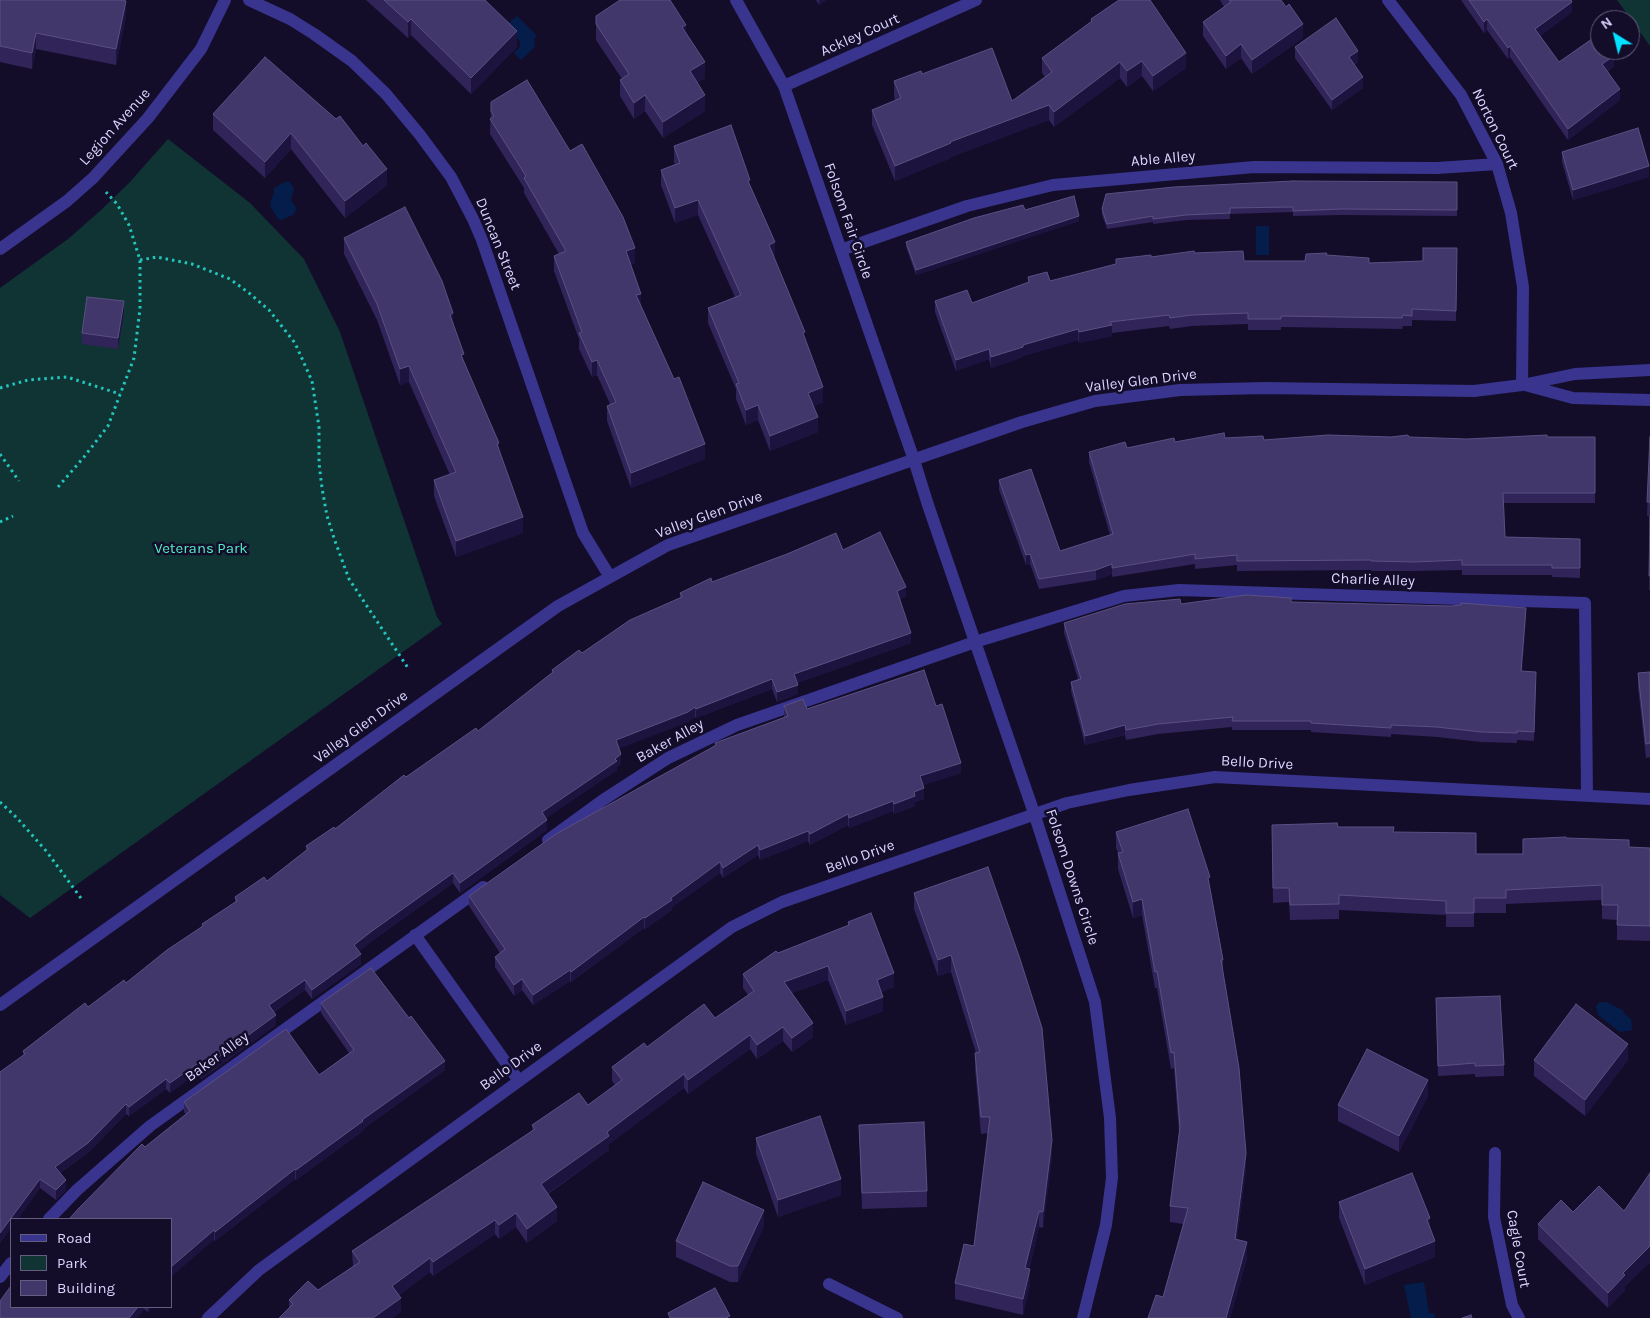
<!DOCTYPE html>
<html>
<head>
<meta charset="utf-8">
<style>
  body { margin:0 }
  #map { position:relative; width:1650px; height:1318px; overflow:hidden; background:#130d2a; font-family:Karla,sans-serif }
  canvas { display:block }
  .legend { position:absolute; left:10px; top:1218px; width:162px; height:90px; box-sizing:border-box; background:#130d2a; border:1px solid #635d7f; margin:0; padding:6px 9px; list-style:none; font-size:15px; color:#dcd6ff }
  .legend li { display:flex; align-items:center; gap:10px; height:25px }
  .legend b { width:25px; border:1px solid #635d7f }
  .north { position:absolute; left:1590px; top:10px; width:50px; height:50px; box-sizing:border-box; background:#130d2a; border:1px solid #635d7f; border-radius:50%; rotate:324deg; font-size:14px; font-weight:700; line-height:20px; text-align:center; color:#dcd6ff }
  .north::after { content:''; display:block; margin:auto; width:18px; height:22px; background:#02e1ff; clip-path:polygon(50% 0,100% 100%,50% 72%,0 100%) }
</style>
</head>
<body>
<div id="map">
<canvas width="1650" height="1318"></canvas>
<ul class="legend">
<li><b style="height:6px;background:#39348d"></b>Road</li>
<li><b style="height:14px;background:#103434"></b>Park</li>
<li><b style="height:14px;background:#42376b"></b>Building</li>
</ul>
<div class="north">N</div>
</div>
<script>
const context = document.querySelector('canvas').getContext('2d');
context.lineJoin = 'round';
function paint(path, color) { context.fillStyle = color; context.fill(path, 'evenodd'); }
const poly = rows => new Path2D(rows.map(r => 'M' + r).join(''));
function strokePath(path, color, width, dash) { context.strokeStyle = color; context.lineWidth = width; context.lineCap = dash ? 'butt' : 'round'; context.setLineDash(dash || []); context.stroke(path); }
function write(font, color, halo, rows, align = 'center') {
  context.font = font + ' Karla,sans-serif'; context.lineWidth = 5; context.setLineDash([]); context.textBaseline = 'middle'; context.strokeStyle = halo; context.fillStyle = color; for (const [text, x, y, turn = 0] of rows) {
    context.save(); context.translate(x, y); context.rotate((+turn || 0) * Math.PI / 180); context.textAlign = isNaN(turn) ? turn : align; if (halo) context.strokeText(text, 0, 0); context.fillText(text, 0, 0); context.restore();
  }
}
paint(poly([
  [1617,0,1650,0,1650,46],
  [168,139,250,203,304,259,340,332,437,617,442,624,30,918,0,895,0,288,68,239,100,211,129,183]
]), '#103434');
paint(poly([
  [517,16,537,36,534,39,535,47,521,60,514,53,520,46,520,41,505,26],
  [285,182,290,182,294,189,291,200,297,209,293,215,281,220,278,219,271,208,270,202,274,194,274,188],
  [1256,226,1269,226,1269,255,1256,255],
  [1600,1002,1607,1002,1624,1011,1623,1013,1631,1019,1632,1030,1620,1032,1598,1015,1596,1006],
  [1424,1282,1429,1313,1434,1313,1435,1318,1411,1318,1404,1285]
]), '#051d4b');
strokePath(poly([
  [140,260,157,257,192,264,230,279,249,293,269,310,295,343,312,381,319,427,319,463,322,488,327,516,335,541,349,579,408,668],
  [0,388,28,380,67,377,120,394],
  [0,454,19,481],
  [58,487,84,457,108,426,134,358,140,309,140,260,129,225,117,204,106,192],
  [0,522,13,516],
  [0,802,17,818,47,852,83,901]
]), '#23c6bf', 3, [2.5, 4]);
strokePath(poly([
  [249,0,290,19,314,34,352,61,386,94,420,135,451,177,473,219,482,240,583,533,610,577],
  [736,0,784,86,914,460,928,505,1034,813,1095,1002,1110,1118,1112,1178,1106,1225,1083,1318],
  [1388,0,1461,95,1497,164,1511,213,1523,287,1522,385],
  [784,86,976,0],
  [0,249,67,201,93,178,148,118,201,49,225,0],
  [841,250,967,206,1053,185,1254,167,1437,168,1497,164],
  [1525,385,1573,398,1650,400],
  [548,840,603,800,668,758,737,725,975,642,1124,596,1179,590,1585,603,1587,795],
  [415,935,519,1081],
  [0,1005,558,606,668,545,1022,422,1095,401,1180,390,1265,388,1474,391,1522,385,1575,374,1650,370],
  [1495,1153,1494,1217,1512,1305,1519,1318],
  [49,1219,77,1190,150,1126,483,887],
  [0,1277,11,1263],
  [829,1284,897,1318],
  [208,1318,259,1270,519,1081,732,927,782,902,1067,803,1129,790,1215,777,1650,799]
]), '#39348d', 12);
paint(poly([
  [0,0,126,17,116,65,36,49,32,69,0,62],
  [366,0,485,0,517,47,471,94,411,35,408,38],
  [816,0,826,0,819,5],
  [1220,0,1281,0,1303,38,1252,74,1241,58,1226,69,1203,36,1203,22,1224,7],
  [1461,0,1571,0,1572,12,1540,36,1559,62,1614,66,1608,71,1620,100,1568,140,1510,57,1508,59,1487,30,1484,33],
  [596,16,686,32,705,78,697,83,705,111,663,138,645,111,634,119,620,96,620,80,622,79,596,40],
  [1091,19,1186,68,1153,91,1142,76,1127,87,1120,78,1054,127,1049,120,951,157,951,158,895,181,872,125,872,110,895,101,894,96,894,81,922,74,1012,101,1045,77,1042,73,1042,58,1091,22],
  [1295,47,1358,62,1354,65,1363,88,1332,110,1295,58],
  [265,57,387,185,345,218,291,149,265,178,213,130,213,114],
  [491,102,635,263,631,264,641,307,705,459,631,488,607,421,607,406,610,404,597,375,592,377,579,349,579,339,554,271,554,256,559,254,524,193,524,188,490,134],
  [674,146,750,188,775,258,774,258,805,340,823,402,813,406,818,432,770,451,758,420,746,425,736,399,736,389,708,323,708,308,735,297,698,215,675,223,661,185,661,170,675,164,674,162],
  [1562,152,1649,177,1573,200,1562,162],
  [1457,182,1457,216,1342,215,1293,216,1293,212,1230,214,1230,219,1186,220,1153,224,1153,222,1107,229,1102,215,1102,209],
  [1025,210,1079,221,916,275,906,247,906,242],
  [344,238,453,325,464,362,499,452,523,533,456,557,434,496,434,480,450,475,409,382,400,385,377,320,344,254],
  [1457,248,1456,321,1412,320,1412,326,1403,326,1402,329,1281,327,1281,330,1248,330,1248,324,1192,326,1170,329,1169,326,1112,333,1112,336,1079,343,1078,340,1023,356,1023,357,991,368,989,359,956,371,935,312,935,301,972,303,1028,283,1028,277,1050,281,1116,264,1116,259,1151,257,1195,253,1244,261,1305,261,1326,255,1369,263,1423,261],
  [124,312,118,349,82,344,82,333],
  [1409,437,1467,439,1547,437,1595,437,1595,503,1504,503,1505,537,1580,539,1580,578,1552,577,1552,575,1462,575,1462,570,1414,571,1371,571,1371,570,1237,571,1237,565,1195,569,1195,564,1112,577,1112,574,1096,580,1039,589,1030,564,1026,565,999,490,999,480,1060,551,1110,535,1089,462,1089,452,1175,442,1225,438,1264,440],
  [1650,437,1650,516,1647,516],
  [1650,516,1650,590,1649,590],
  [843,550,906,596,900,599,911,643,797,683,798,694,777,702,772,689,696,718,695,717,688,722,619,748,621,764,617,767,617,770,546,818,547,830,460,893,453,883,372,941,359,951,361,964,312,999,305,990,274,1012,276,1025,202,1079,197,1073,170,1093,166,1089,129,1116,126,1114,88,1153,60,1173,66,1190,56,1200,40,1188,0,1243,0,1072,23,1056,23,1051,126,983,202,926,202,924,235,902,235,897,267,881,306,851,306,846,335,829,406,777,478,731,552,673,552,670,582,653,680,598,680,593,712,582],
  [1291,602,1526,617,1522,671,1536,681,1534,741,1517,740,1517,743,1481,742,1437,737,1391,734,1391,737,1311,732,1311,730,1232,730,1232,727,1158,734,1126,740,1125,735,1085,745,1071,691,1071,682,1078,679,1064,633,1064,623,1181,604],
  [1650,672,1650,757,1646,758,1638,687,1638,673],
  [784,706,807,709,961,773,923,785,924,799,915,802,915,806,894,814,893,811,849,828,848,825,810,845,808,841,760,860,758,855,723,878,720,873,672,907,672,910,645,929,644,928,571,982,570,981,533,1005,522,990,514,996,495,967,495,957,500,953,469,906,469,896,711,748,715,746,715,743,784,718],
  [1338,827,1394,832,1476,854,1523,854,1523,839,1566,838,1629,847,1650,848,1650,941,1617,940,1617,920,1602,919,1602,900,1506,904,1506,913,1474,913,1474,927,1446,927,1446,915,1339,910,1339,919,1290,920,1289,902,1273,903,1272,839],
  [1116,832,1210,886,1223,960,1223,972,1246,1169,1237,1239,1247,1258,1230,1318,1148,1318,1163,1297,1183,1224,1170,1222,1170,1206,1179,1133,1174,1068,1171,1069,1157,988,1155,988,1142,915,1133,918,1118,869,1118,853,1116,848],
  [988,867,1052,1157,1043,1228,1039,1227,1029,1269,1030,1285,1023,1315,955,1299,955,1283,974,1246,988,1133,981,1134,975,1069,976,1053,951,972,938,976,914,909,914,893],
  [848,922,894,987,881,992,883,1011,846,1025,828,980,792,993,813,1037,792,1052,783,1041,757,1059,750,1049,688,1094,684,1088,609,1144,609,1150,548,1194,557,1221,527,1243,516,1227,499,1239,495,1234,433,1276,430,1272,399,1295,401,1312,289,1308,289,1300,318,1290,353,1266,352,1251,532,1131,532,1125,588,1105,615,1085,612,1081,612,1067,647,1047,715,1018,748,995,743,988,743,974,778,953,848,926],
  [1436,998,1504,1065,1504,1076,1475,1077,1475,1074,1438,1076],
  [321,1003,445,1070,363,1129,363,1131,296,1180,295,1179,215,1241,145,1147,186,1115,184,1112,184,1102,319,1075,349,1053,321,1013],
  [1534,1060,1628,1060,1585,1116,1534,1076],
  [1428,1096,1399,1152,1338,1121,1338,1105],
  [859,1125,927,1191,927,1207,862,1209],
  [756,1138,841,1195,778,1217,756,1154],
  [1650,1173,1650,1262,1625,1286,1625,1290,1608,1308,1538,1239,1538,1224,1573,1212,1624,1211],
  [1339,1202,1430,1229,1435,1257,1365,1285,1339,1218],
  [764,1226,738,1282,730,1282,676,1257,676,1241],
  [11,1307,152,1307,148,1312,144,1309,137,1318,0,1318]
]), '#302459');
paint(poly([
  [819,0,826,0,819,5],
  [126,1,126,17,116,65,116,49],
  [1572,2,1572,12,1535,40,1535,29],
  [411,19,411,35,408,38,408,22],
  [1487,19,1487,30,1484,33,1484,22],
  [1303,24,1303,38,1252,74,1252,60],
  [686,25,686,41,682,27],
  [517,31,517,47,471,94,471,78],
  [36,33,36,49,32,69,32,53],
  [1241,44,1241,58,1226,69,1226,56],
  [1510,46,1510,57,1508,59,1508,48],
  [1358,51,1358,62,1349,68,1349,57],
  [1186,53,1186,68,1153,91,1153,76],
  [1614,56,1614,66,1602,75,1602,64],
  [1142,61,1142,76,1127,87,1127,71],
  [705,62,705,78,690,87,690,71],
  [1120,62,1120,78,1054,127,1054,112],
  [1363,77,1363,88,1332,110,1332,100],
  [1620,89,1620,100,1568,140,1568,129],
  [645,95,645,111,634,119,634,103],
  [705,95,705,111,663,138,663,122],
  [1049,105,1049,120,951,157,951,158,895,181,895,166,950,142],
  [291,133,291,149,265,178,265,162],
  [1649,166,1649,177,1573,200,1573,190],
  [387,169,387,185,345,218,345,201],
  [698,200,698,215,675,223,675,208],
  [1079,216,1079,221,916,275,916,270],
  [775,242,775,258,769,260,769,245],
  [635,248,635,263,626,266,626,251],
  [641,294,641,309,636,295],
  [124,301,124,312,118,349,118,338],
  [453,313,453,329,450,315],
  [1112,325,1112,336,1079,343,1079,332],
  [1078,329,1078,340,1023,356,1023,357,991,368,991,357,1023,345],
  [989,349,989,359,956,371,956,360],
  [597,360,597,375,592,377,592,362],
  [409,366,409,382,400,385,400,369],
  [823,387,823,402,808,408,808,393],
  [758,405,758,420,746,425,746,410],
  [818,417,818,432,770,451,770,436],
  [499,443,499,459,497,444],
  [705,444,705,459,631,488,631,473],
  [523,517,523,533,456,557,456,541],
  [1030,554,1030,564,1026,565,1026,555],
  [1112,564,1112,574,1096,580,1096,570],
  [906,587,906,596,897,600,897,591],
  [1526,608,1526,617,1521,680,1521,671],
  [911,633,911,643,794,684,794,674],
  [772,679,772,689,696,718,696,709],
  [798,685,798,694,777,702,777,692],
  [695,707,695,717,688,722,616,750,616,740],
  [1125,725,1125,735,1085,745,1085,736],
  [621,754,621,764,617,767,617,770,542,821,542,812],
  [961,763,961,773,920,786,920,776],
  [924,788,924,799,915,802,915,806,894,814,894,804,914,792],
  [893,801,893,811,849,828,849,818],
  [848,814,848,825,810,845,810,834],
  [547,820,547,830,460,893,460,883],
  [808,831,808,841,760,860,760,850],
  [758,845,758,855,723,878,723,868],
  [720,862,720,873,672,907,672,910,645,929,645,918,671,898],
  [453,873,453,883,372,941,354,955,354,945,372,931],
  [1142,899,1142,915,1133,918,1133,902],
  [644,917,644,928,571,982,571,972],
  [361,954,361,964,312,999,312,990],
  [951,955,951,972,938,976,938,960],
  [828,966,828,980,784,996,784,982],
  [570,970,570,981,533,1005,533,995],
  [894,973,894,987,877,994,877,980],
  [522,979,522,990,514,996,514,985],
  [305,980,305,990,269,1015,269,1005],
  [883,997,883,1011,846,1025,846,1011],
  [276,1015,276,1025,202,1079,202,1069],
  [813,1023,813,1037,792,1052,792,1038],
  [783,1027,783,1041,757,1059,757,1045],
  [750,1035,750,1049,688,1094,688,1080],
  [1628,1044,1628,1060,1585,1116,1585,1100],
  [445,1061,445,1070,363,1129,363,1131,296,1180,296,1170,362,1120],
  [197,1064,197,1073,170,1093,170,1083],
  [684,1074,684,1088,609,1144,609,1150,541,1198,541,1184,607,1132],
  [166,1079,166,1089,129,1116,129,1107],
  [1428,1080,1428,1096,1399,1152,1399,1136],
  [126,1104,126,1114,88,1153,55,1176,55,1167],
  [1052,1140,1052,1157,1043,1228,1043,1212],
  [1246,1153,1246,1169,1235,1255,1235,1239],
  [295,1169,295,1179,215,1241,215,1232],
  [40,1179,40,1188,18,1219,11,1219,11,1228,0,1243,0,1233],
  [841,1179,841,1195,778,1217,778,1200],
  [66,1180,66,1190,56,1200,56,1190],
  [557,1207,557,1221,527,1243,527,1229],
  [764,1210,764,1226,738,1282,738,1266],
  [1039,1211,1039,1227,1025,1284,1025,1268],
  [516,1213,516,1227,499,1239,499,1225],
  [1430,1218,1430,1234,1427,1220],
  [495,1220,495,1234,433,1276,433,1262],
  [214,1230,214,1240,171,1277,171,1267],
  [1435,1241,1435,1257,1365,1285,1365,1269],
  [1247,1242,1247,1258,1230,1318,1226,1318],
  [1650,1246,1650,1262,1625,1286,1625,1290,1608,1308,1608,1293,1623,1273],
  [430,1258,430,1272,392,1300,392,1286],
  [1030,1269,1030,1285,1023,1315,1023,1299],
  [401,1298,401,1312,393,1318,373,1318],
  [138,1307,144,1307,144,1309,137,1318,129,1318],
  [148,1307,152,1307,148,1312]
]), '#1d133f');
const building = poly([
  [0,0,122,0,126,1,116,49,36,33,32,53,0,46,0,0],
  [384,0,485,0,517,31,471,78,411,19,408,22,384,0],
  [620,0,670,0,686,25,682,27,705,62,690,71,705,95,663,122,645,95,634,103,620,80,629,74,596,24,596,16,620,0],
  [1119,0,1150,0,1186,53,1153,76,1142,61,1127,71,1120,62,1054,112,1049,105,950,142,951,143,895,166,872,110,901,98,894,81,921,71,922,74,992,48,1012,101,1052,72,1042,58,1092,21,1091,19,1119,0],
  [1229,0,1281,0,1286,7,1289,4,1303,24,1252,60,1241,44,1226,56,1203,22,1231,2,1229,0],
  [1469,0,1571,0,1572,2,1535,29,1559,62,1599,34,1600,36,1600,50,1610,50,1614,56,1602,64,1620,89,1568,129,1510,46,1508,48,1487,19,1484,22,1469,0],
  [1336,18,1358,51,1349,57,1363,77,1332,100,1295,47,1336,18],
  [265,57,336,119,340,116,363,146,366,143,387,169,345,201,291,133,265,162,213,114,265,57],
  [527,80,570,151,582,144,623,217,635,248,626,251,641,294,636,295,674,379,679,377,705,444,631,473,607,406,616,402,597,360,592,362,579,333,582,332,554,256,566,251,524,178,526,176,490,119,494,116,491,111,491,102,527,80],
  [731,125,750,180,748,181,775,242,769,245,805,332,803,333,823,387,808,393,818,417,770,436,758,405,746,410,736,384,739,383,708,308,741,295,698,200,675,208,661,170,680,163,674,146,731,125],
  [1638,128,1649,166,1573,190,1562,152,1638,128],
  [1293,181,1457,182,1457,210,1342,209,1293,211,1293,207,1230,208,1230,213,1186,215,1153,219,1153,216,1107,224,1102,209,1106,194,1174,187,1293,181],
  [1074,196,1079,216,916,270,906,242,974,218,1023,205,1025,210,1074,196],
  [405,207,442,281,453,313,450,315,464,354,461,355,499,443,497,444,523,517,456,541,434,480,456,472,409,366,400,369,377,304,344,238,405,207],
  [1423,248,1457,248,1456,311,1412,309,1412,316,1403,315,1402,318,1281,316,1281,319,1248,319,1248,313,1192,315,1170,318,1169,315,1110,322,1112,325,1079,332,1078,329,1023,345,1023,347,991,357,989,349,956,360,935,301,967,290,972,303,1029,282,1028,277,1047,272,1050,281,1116,264,1116,259,1151,255,1151,257,1194,251,1195,253,1243,251,1244,261,1305,261,1306,254,1327,253,1326,255,1369,258,1369,263,1423,261,1423,248],
  [87,297,124,301,118,338,82,333,87,297],
  [1224,433,1225,438,1263,436,1264,440,1328,435,1391,437,1408,435,1409,437,1467,439,1547,435,1547,437,1595,437,1595,493,1503,493,1505,537,1580,539,1580,568,1552,568,1552,565,1462,565,1462,560,1414,562,1371,561,1371,560,1237,561,1237,555,1195,559,1195,554,1112,568,1112,564,1096,570,1039,579,1030,554,1026,555,999,480,1031,469,1060,551,1113,534,1089,452,1125,442,1127,448,1174,438,1175,442,1224,433],
  [1650,437,1650,502,1647,502,1650,437],
  [1650,516,1650,576,1649,576,1650,516],
  [880,532,906,587,897,591,911,633,794,674,798,685,777,692,772,679,696,709,695,707,688,712,616,740,621,754,615,759,617,761,542,812,547,820,460,883,453,873,372,931,354,945,361,954,312,990,305,980,269,1005,276,1015,202,1069,197,1064,170,1083,166,1079,129,1107,126,1104,88,1143,55,1167,66,1180,56,1190,40,1179,0,1233,0,1072,25,1054,23,1051,85,1003,88,1007,124,980,126,983,167,950,203,926,202,924,237,901,235,897,264,877,267,881,308,849,306,846,334,827,335,829,404,775,406,777,476,728,478,731,553,672,552,670,579,650,582,653,630,620,682,597,680,593,711,578,712,582,787,554,836,533,843,550,880,532],
  [1246,595,1291,598,1291,602,1451,606,1461,605,1461,603,1526,608,1521,671,1536,672,1534,732,1517,731,1517,733,1481,732,1437,727,1391,725,1391,728,1311,723,1311,721,1232,721,1233,717,1158,724,1126,730,1125,725,1085,736,1071,682,1081,679,1064,623,1125,604,1180,599,1181,604,1246,595],
  [924,670,936,706,942,704,961,763,920,776,924,788,914,792,915,796,894,804,893,801,849,818,848,814,810,834,808,831,760,850,758,845,723,868,720,862,671,898,672,900,645,918,644,917,571,972,570,970,533,995,522,979,514,985,495,957,505,949,469,896,556,834,711,748,716,745,715,743,788,716,784,706,803,699,807,709,924,670],
  [1650,672,1650,743,1646,744,1638,673,1650,672],
  [1188,809,1210,877,1208,878,1223,960,1221,960,1239,1068,1246,1153,1235,1239,1247,1242,1226,1318,1148,1318,1156,1295,1163,1297,1188,1208,1170,1206,1180,1127,1174,1052,1171,1053,1157,971,1155,972,1142,899,1133,902,1118,853,1123,852,1116,832,1188,809],
  [1337,823,1338,827,1394,827,1393,832,1476,833,1476,854,1523,854,1523,839,1566,837,1566,838,1629,840,1629,847,1650,848,1650,926,1617,925,1618,905,1602,905,1602,885,1506,890,1506,898,1474,898,1474,913,1446,913,1446,901,1339,895,1339,904,1290,905,1289,888,1273,888,1272,825,1337,823],
  [988,867,1020,959,1042,1028,1052,1140,1043,1212,1039,1211,1025,1268,1030,1269,1023,1299,955,1283,964,1244,974,1246,990,1117,981,1117,975,1053,980,1052,951,955,938,960,914,893,988,867],
  [871,913,894,973,877,980,883,997,846,1011,828,966,784,982,813,1023,792,1038,783,1027,757,1045,750,1035,688,1080,684,1074,607,1132,609,1136,541,1184,557,1207,527,1229,516,1213,499,1225,495,1220,433,1262,430,1258,392,1286,401,1298,373,1318,279,1318,293,1304,289,1300,308,1281,318,1290,360,1262,352,1251,535,1129,532,1125,579,1093,588,1105,622,1080,612,1067,644,1043,647,1047,704,1004,715,1018,754,991,743,974,776,951,778,953,849,925,848,922,871,913],
  [371,968,409,1018,411,1016,445,1061,362,1120,363,1121,296,1170,295,1169,215,1232,214,1230,171,1267,171,1219,69,1219,79,1208,142,1144,145,1147,190,1111,184,1102,286,1029,319,1075,354,1050,321,1003,371,968],
  [1500,996,1504,1065,1475,1066,1475,1063,1438,1066,1436,998,1500,996],
  [1576,1004,1628,1044,1585,1100,1534,1060,1576,1004],
  [1367,1049,1428,1080,1399,1136,1338,1105,1367,1049],
  [820,1116,841,1179,778,1200,756,1138,820,1116],
  [924,1122,927,1191,862,1193,859,1125,924,1122],
  [1412,1173,1430,1218,1427,1220,1435,1241,1365,1269,1339,1202,1412,1173],
  [1650,1173,1650,1246,1623,1273,1625,1275,1608,1293,1538,1224,1561,1200,1573,1212,1599,1186,1624,1211,1650,1173],
  [703,1182,764,1210,738,1266,730,1266,676,1241,703,1182],
  [11,1286,11,1307,138,1307,129,1318,0,1318,0,1301,11,1286],
  [715,1288,730,1316,727,1317,728,1318,670,1318,668,1313,715,1288],
  [1471,1315,1472,1318,1462,1318,1471,1315]
]);
paint(building, '#42376b');
strokePath(building, '#5a5082', 1);
write('15px', '#dcd6ff', '#130d2a', [
  ["Ackley Court",860,35,-24],
  ["Legion Avenue",115,127,-48],
  ["Norton Court",1495,129,64],
  ["Able Alley",1163,159,-5],
  ["Folsom Fair Circle",848,221,71],
  ["Duncan Street",498,244,68],
  ["Valley Glen Drive",1141,381,-7],
  ["Valley Glen Drive",709,515,-20],
  ["Charlie Alley",1373,580,2],
  ["Valley Glen Drive",361,727,-36],
  ["Baker Alley",670,741,-29],
  ["Bello Drive",1257,763,3],
  ["Bello Drive",860,857,-20],
  ["Folsom Downs Circle",1072,877,72],
  ["Baker Alley",217,1057,-36],
  ["Bello Drive",511,1066,-36],
  ["Cagle Court",1518,1249,80]
]);
write('15px', '#55ecc9', '#130d2a', [
  ["Veterans Park",201,549]
]);
</script>
</body>
</html>
